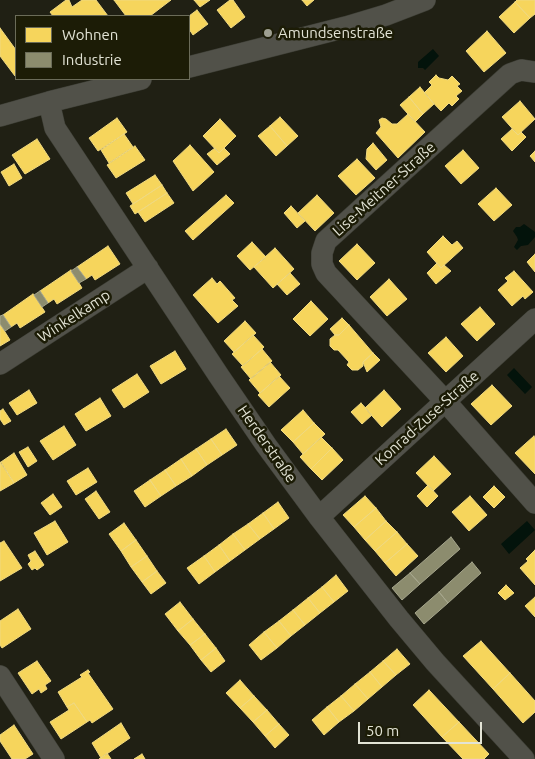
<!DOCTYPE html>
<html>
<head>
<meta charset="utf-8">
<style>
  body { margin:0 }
  #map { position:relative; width:535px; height:759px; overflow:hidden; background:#202014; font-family:Ubuntu,sans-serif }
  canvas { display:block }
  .legend { position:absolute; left:15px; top:15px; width:175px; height:65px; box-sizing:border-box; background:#1c1c06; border:1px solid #6b6c59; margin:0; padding:6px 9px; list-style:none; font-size:15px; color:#e2e3d5 }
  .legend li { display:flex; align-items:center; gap:10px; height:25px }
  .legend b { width:25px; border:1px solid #6b6c59 }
  .scale { position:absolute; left:358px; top:722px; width:124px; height:22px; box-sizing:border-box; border:2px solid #e2e3d5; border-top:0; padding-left:6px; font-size:15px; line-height:18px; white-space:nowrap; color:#e2e3d5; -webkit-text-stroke:4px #1c1c06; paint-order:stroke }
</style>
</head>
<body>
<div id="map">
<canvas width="535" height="759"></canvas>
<ul class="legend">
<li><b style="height:14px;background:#f6d55c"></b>Wohnen</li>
<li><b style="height:14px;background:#8c8c6e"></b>Industrie</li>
</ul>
<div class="scale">50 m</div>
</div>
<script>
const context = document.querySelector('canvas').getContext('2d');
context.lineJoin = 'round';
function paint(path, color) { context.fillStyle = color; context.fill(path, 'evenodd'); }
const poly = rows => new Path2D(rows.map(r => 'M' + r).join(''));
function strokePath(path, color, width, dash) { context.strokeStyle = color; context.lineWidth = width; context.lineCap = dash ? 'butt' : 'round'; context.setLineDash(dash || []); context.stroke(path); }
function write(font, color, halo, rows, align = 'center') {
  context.font = font + ' Ubuntu,sans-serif'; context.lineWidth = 5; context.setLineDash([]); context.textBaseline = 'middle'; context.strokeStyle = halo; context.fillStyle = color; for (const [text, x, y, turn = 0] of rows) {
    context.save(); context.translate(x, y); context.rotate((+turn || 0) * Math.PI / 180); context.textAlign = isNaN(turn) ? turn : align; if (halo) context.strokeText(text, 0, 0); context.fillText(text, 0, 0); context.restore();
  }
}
paint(poly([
  [433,49,439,56,425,70,423,68,418,68,418,62],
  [524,224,535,232,535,237,528,245,521,246,517,250,514,247,518,240,517,237,513,231,516,227,520,227],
  [514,368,532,387,525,394,507,375],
  [527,521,535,530,509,554,501,544]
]), '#03130b');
const homes = poly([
  [66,0,69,0,72,7,82,0,96,0,108,16,53,16,50,12,66,0],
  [114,0,171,0,150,16,126,16,114,0],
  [194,0,210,0,200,7,194,0],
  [230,0,233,0,245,17,231,28,217,10,230,0],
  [302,0,314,0,307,6,302,0],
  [517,0,535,0,535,14,530,18,515,2,517,0],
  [515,2,530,18,514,33,499,17,515,2],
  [197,10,208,24,193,35,189,29,189,16,197,10],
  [0,28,16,50,16,75,15,76,0,56,0,28],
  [487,31,506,53,484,72,466,51,487,31],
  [436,75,439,78,448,80,452,76,460,84,457,86,462,91,456,96,459,99,452,106,449,103,441,111,424,93,432,85,429,82,436,75],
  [420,87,434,104,423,114,409,97,420,87],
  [409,97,423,114,415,122,400,105,409,97],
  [520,101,535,119,518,135,502,117,520,101],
  [408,114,425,132,398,158,376,133,381,127,379,120,382,118,386,119,392,124,397,124,408,114],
  [280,117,298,136,287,146,270,126,280,117],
  [117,118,127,132,98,151,89,138,117,118],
  [220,119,236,136,219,153,203,136,220,119],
  [270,126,287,146,276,156,258,136,270,126],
  [512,129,518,135,521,132,526,137,512,151,501,139,512,129],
  [124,134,133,147,109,163,101,150,124,134],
  [37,139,50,159,25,174,12,155,37,139],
  [373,143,387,160,376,170,366,159,367,149,373,143],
  [190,145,214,172,193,191,173,161,190,145],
  [135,146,145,160,116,178,107,165,135,146],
  [215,148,219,153,224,148,230,154,217,165,207,154,215,148],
  [463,150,479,168,461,184,445,166,463,150],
  [535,151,535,162,530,156,535,151],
  [357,159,375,178,356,195,338,176,357,159],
  [14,164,22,178,9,186,1,172,14,164],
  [155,175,162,185,133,204,126,193,155,175],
  [162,185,167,193,135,214,130,206,162,185],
  [496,188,512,205,494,221,478,204,496,188],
  [167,193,174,203,145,222,138,212,167,193],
  [226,195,234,203,193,240,185,231,226,195],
  [317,195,334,213,315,231,298,213,317,195],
  [291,206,305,221,297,228,284,213,291,206],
  [443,236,452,245,457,241,463,248,441,268,427,252,443,236],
  [252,242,266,257,250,270,237,256,252,242],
  [357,244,375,263,357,280,339,261,357,244],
  [108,246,120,264,95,280,92,275,86,279,77,267,108,246],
  [275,248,294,269,273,288,254,267,275,248],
  [535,254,535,272,527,262,535,254],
  [437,263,441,268,444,265,451,271,436,284,427,273,437,263],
  [71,270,82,288,57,304,54,299,48,303,40,291,71,270],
  [514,271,533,292,525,299,523,296,512,306,498,290,508,281,505,278,514,271],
  [290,273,300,284,287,295,277,284,290,273],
  [212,278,217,284,220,281,235,298,232,300,238,306,218,323,193,295,212,278],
  [389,279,407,299,387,316,370,297,389,279],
  [33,294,45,312,20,328,17,323,11,327,3,315,33,294],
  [311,301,328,319,310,336,293,319,311,301],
  [480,307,495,324,477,341,461,324,480,307],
  [342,318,349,325,339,335,335,335,330,329,342,318],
  [245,321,256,333,234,352,224,341,245,321],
  [0,324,10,340,0,346,0,324],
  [349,325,373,353,363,362,363,366,358,370,352,370,347,365,349,362,338,350,334,350,330,346,330,339,335,335,339,335,349,325],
  [253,335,264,347,243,366,232,354,253,335],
  [446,337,463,356,446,372,428,353,446,337],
  [262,349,272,361,251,379,241,367,262,349],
  [175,351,186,369,161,384,150,366,175,351],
  [373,353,380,360,367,372,363,362,373,353],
  [270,362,281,375,260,393,249,380,270,362],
  [137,374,149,392,124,408,112,390,137,374],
  [279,376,290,388,269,407,258,395,279,376],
  [492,385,512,406,491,425,471,404,492,385],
  [29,390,37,403,17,415,9,403,29,390],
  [384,390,401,409,382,427,365,408,384,390],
  [100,398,111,416,86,431,75,414,100,398],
  [361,403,372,415,362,424,351,412,361,403],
  [3,409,11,421,4,425,0,419,0,411,3,409],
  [303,410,314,423,293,442,281,430,303,410],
  [314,423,325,434,303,454,293,442,314,423],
  [64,426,76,445,53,460,40,441,64,426],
  [226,429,237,445,222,455,211,439,226,429],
  [534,436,535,438,535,474,515,453,534,436],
  [321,437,332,448,311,469,300,457,321,437],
  [211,439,222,455,207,465,196,449,211,439],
  [28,447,37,461,28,467,19,452,28,447],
  [332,448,343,460,322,480,311,469,332,448],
  [196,449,207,465,192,476,181,459,196,449],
  [14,453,27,475,14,483,1,462,14,453],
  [434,456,451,474,433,491,416,473,434,456],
  [181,459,192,476,176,486,165,470,181,459],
  [0,462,14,483,0,491,0,462],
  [88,468,97,482,76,495,67,481,88,468],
  [165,470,176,486,161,496,150,480,165,470],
  [150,480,161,496,145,507,134,491,150,480],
  [428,485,438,496,427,507,417,496,428,485],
  [494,486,505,497,494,508,483,497,494,486],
  [96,491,110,512,99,519,85,499,96,491],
  [53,494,62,507,50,515,41,503,53,494],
  [365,496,376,508,354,527,343,515,365,496],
  [470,496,487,515,469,531,452,512,470,496],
  [278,502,289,518,274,529,263,513,278,502],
  [376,508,386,521,365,540,354,527,376,508],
  [263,513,274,529,260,539,248,524,263,513],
  [55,521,68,542,47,555,34,533,55,521],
  [386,521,397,532,375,551,365,540,386,521],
  [124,523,136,540,121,551,109,534,124,523],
  [248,524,260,539,245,550,233,534,248,524],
  [397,532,407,544,385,563,375,551,397,532],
  [233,534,245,550,230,561,219,545,233,534],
  [136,540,147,556,131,567,121,551,136,540],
  [4,541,22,568,0,581,0,543,4,541],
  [407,544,418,556,396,576,385,563,407,544],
  [219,545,230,561,215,572,204,556,219,545],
  [535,550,535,585,520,568,528,561,526,559,535,550],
  [35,551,44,565,37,570,35,568,32,570,28,564,31,561,28,555,35,551],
  [147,556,157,571,142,582,131,567,147,556],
  [204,556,215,572,199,584,187,568,204,556],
  [157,571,166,583,151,594,142,582,157,571],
  [336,575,348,591,334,602,322,587,336,575],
  [506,585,514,593,505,600,498,593,506,585],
  [322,587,334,602,320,613,308,598,322,587],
  [535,597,535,617,525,606,535,597],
  [308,598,320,613,305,625,293,610,308,598],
  [180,602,193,619,178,631,165,614,180,602],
  [18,609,31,629,2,648,0,645,0,621,18,609],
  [293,610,305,625,291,636,279,621,293,610],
  [193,619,205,634,190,645,178,631,193,619],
  [279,621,291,636,277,648,264,632,279,621],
  [264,632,277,648,261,660,249,645,264,632],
  [205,634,216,648,201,660,190,645,205,634],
  [481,641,510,673,493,689,463,656,481,641],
  [216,648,225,661,211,672,201,660,216,648],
  [397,649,410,664,396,675,383,661,397,649],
  [37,661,51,681,45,685,47,689,41,693,39,689,32,694,18,673,37,661],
  [383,661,396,675,382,687,370,672,383,661],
  [88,670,90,672,88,673,113,709,92,723,90,720,87,722,74,703,67,707,58,692,82,677,80,675,88,670],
  [370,672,382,687,368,699,355,684,370,672],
  [510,673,535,701,535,712,523,723,493,689,510,673],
  [240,680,254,696,240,708,226,693,240,680],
  [355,684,368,699,354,711,341,696,355,684],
  [429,690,459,722,442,737,413,705,429,690],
  [254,696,267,710,253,722,240,708,254,696],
  [341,696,354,711,339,722,327,707,341,696],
  [74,703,87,722,61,739,50,722,69,710,67,707,74,703],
  [327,707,339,722,324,735,312,720,327,707],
  [267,710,279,724,265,736,253,722,267,710],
  [459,722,489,754,484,759,463,759,442,737,459,722],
  [121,723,130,738,101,758,92,743,121,723],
  [279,724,289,735,275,748,265,736,279,724],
  [14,725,33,754,25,759,12,759,0,741,0,735,14,725],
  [107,753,111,759,99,759,101,758,107,753],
  [142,754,145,759,134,759,142,754]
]);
paint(homes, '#f6d55c');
strokePath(homes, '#f0d980', 1);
const industry = poly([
  [77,267,86,279,79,283,71,271,77,267],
  [40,291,48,303,42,307,34,295,40,291],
  [3,315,11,327,5,331,0,324,0,316,3,315],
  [451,537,460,549,420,584,410,573,451,537],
  [472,562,481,573,448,603,439,592,472,562],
  [410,573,420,584,402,600,392,588,410,573],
  [439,592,448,603,424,624,415,613,439,592]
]);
paint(industry, '#8c8c6e');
strokePath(industry, '#a6a68d', 1);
const minor = poly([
  [189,67,346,27,386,15,425,0],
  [535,72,521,70,510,74,326,241,322,253,322,264,326,273,445,401,535,503],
  [49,102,55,128,219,376,266,445,319,517,399,619,435,662,524,759],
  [0,116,49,102,141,79],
  [0,364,148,268],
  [319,517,535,319],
  [0,676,54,759]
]);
strokePath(minor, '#3c3d34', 22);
strokePath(minor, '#515149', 21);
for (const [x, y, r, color] of [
  [268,33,5,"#9e9f91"]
]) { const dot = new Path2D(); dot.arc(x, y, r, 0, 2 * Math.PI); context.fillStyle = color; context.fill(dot); strokePath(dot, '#1c1c06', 2); }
write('15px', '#e2e3d5', '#1c1c06', [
  ["Amundsenstraße",278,33]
], 'left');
write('15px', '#e2e3d5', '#1c1c06', [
  ["Lise-Meitner-Straße",384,189,-42],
  ["Winkelkamp",74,316,-33],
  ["Konrad-Zuse-Straße",427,418,-42],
  ["Herderstraße",267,444,55]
]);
</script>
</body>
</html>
